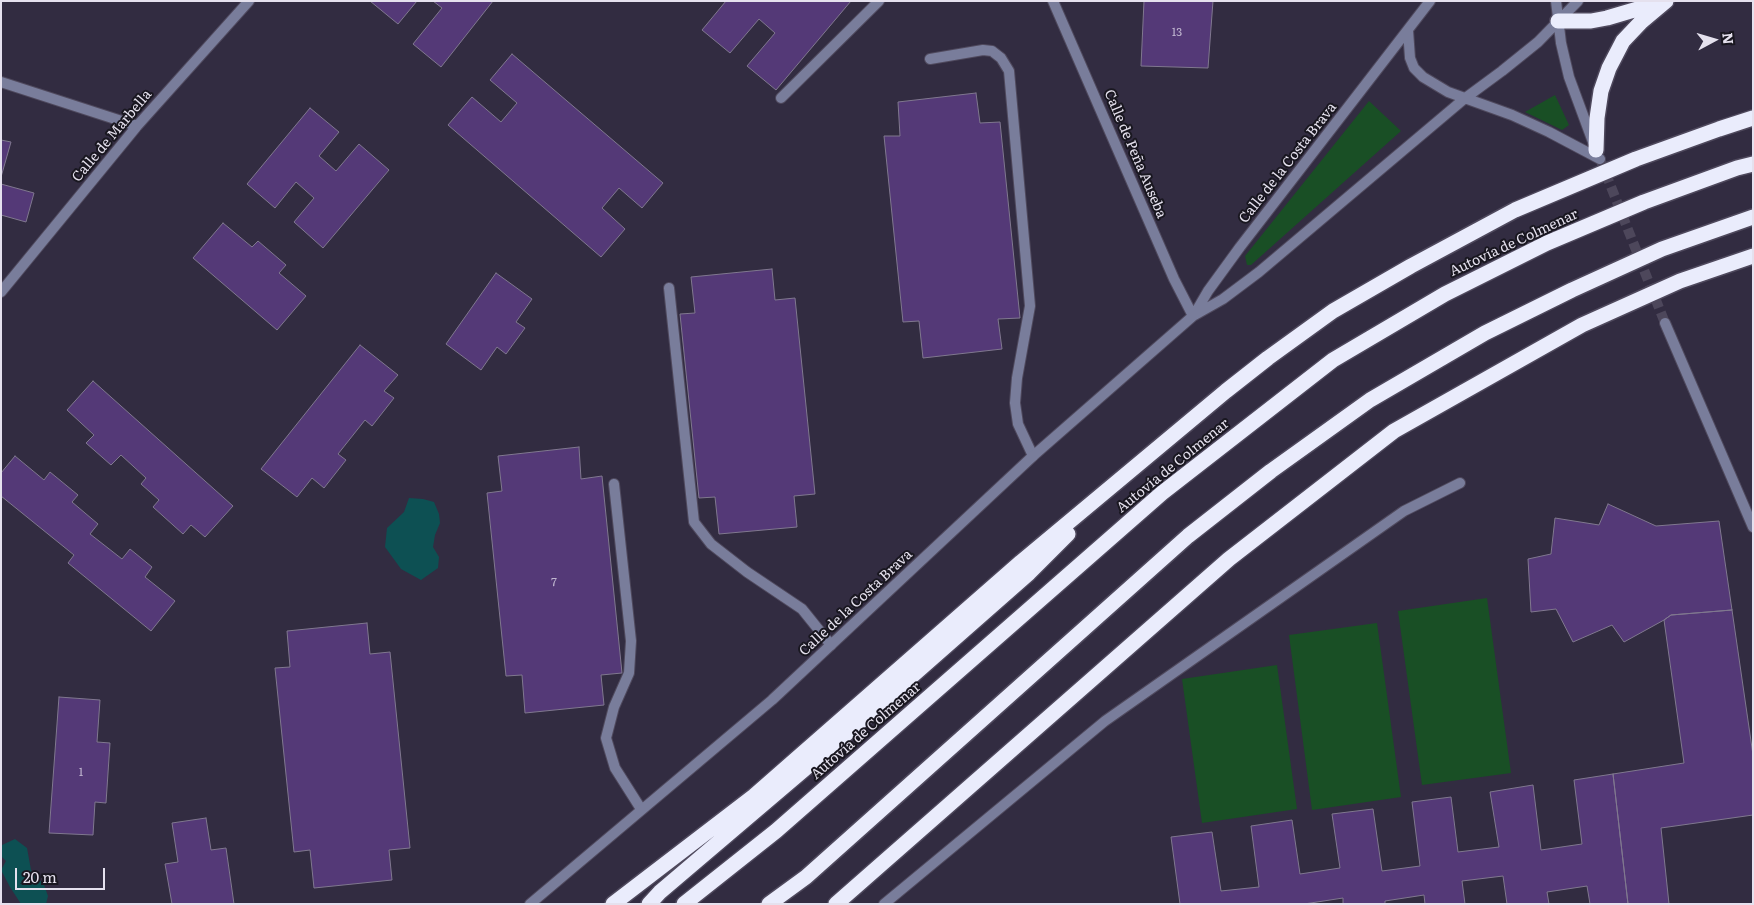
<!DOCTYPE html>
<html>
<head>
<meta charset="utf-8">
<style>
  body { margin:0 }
  #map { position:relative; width:1754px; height:905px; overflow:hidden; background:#322c41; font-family:Literata,serif }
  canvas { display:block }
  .frame { position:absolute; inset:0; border:2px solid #e5e1ee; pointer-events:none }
  .north { position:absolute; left:1689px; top:15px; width:50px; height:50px; -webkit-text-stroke:4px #191720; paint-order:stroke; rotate:84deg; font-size:14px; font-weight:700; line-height:20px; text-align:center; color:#e5e1ee }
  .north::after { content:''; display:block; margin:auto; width:18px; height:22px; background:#e5e1ee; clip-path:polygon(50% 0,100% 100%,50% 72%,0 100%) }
  .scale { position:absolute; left:15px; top:868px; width:90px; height:22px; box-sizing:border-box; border:2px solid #e5e1ee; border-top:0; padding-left:6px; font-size:15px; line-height:18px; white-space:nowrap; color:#e5e1ee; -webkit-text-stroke:4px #191720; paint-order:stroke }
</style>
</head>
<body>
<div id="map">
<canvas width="1754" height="905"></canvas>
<div class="frame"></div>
<div class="north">N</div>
<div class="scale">20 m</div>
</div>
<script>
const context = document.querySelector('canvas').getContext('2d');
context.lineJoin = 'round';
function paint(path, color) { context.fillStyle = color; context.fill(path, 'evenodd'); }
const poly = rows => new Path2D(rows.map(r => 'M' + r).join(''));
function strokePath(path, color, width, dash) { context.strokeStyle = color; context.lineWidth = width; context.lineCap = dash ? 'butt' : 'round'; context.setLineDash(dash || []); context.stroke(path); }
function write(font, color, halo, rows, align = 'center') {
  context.font = font + ' Literata,serif'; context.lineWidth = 4; context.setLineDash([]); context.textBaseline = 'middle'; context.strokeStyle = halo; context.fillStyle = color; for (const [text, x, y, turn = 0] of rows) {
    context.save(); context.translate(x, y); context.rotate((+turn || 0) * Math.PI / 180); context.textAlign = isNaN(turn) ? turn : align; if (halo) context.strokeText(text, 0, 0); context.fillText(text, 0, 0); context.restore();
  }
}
paint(poly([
  [1555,95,1569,125,1562,130,1525,112],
  [1369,101,1401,131,1251,265,1247,265,1245,256],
  [1487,598,1511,773,1422,785,1398,611],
  [1377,623,1401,797,1312,810,1289,635],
  [1277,665,1297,809,1202,823,1182,679]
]), '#194f25');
paint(poly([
  [409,498,423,499,434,502,439,514,440,523,435,535,433,547,439,557,438,568,421,580,401,569,385,547,387,528,404,512],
  [15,839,27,848,31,870,44,885,48,896,46,904,21,904,10,887,1,870,6,861,1,856,2,845]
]), '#0d5053');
const building = poly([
  [370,1,417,1,398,24,370,1],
  [433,1,493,1,441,67,413,44,442,8,433,1],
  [726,1,851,1,776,90,747,66,775,33,759,19,730,53,702,30,726,1],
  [1144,1,1213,1,1208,68,1141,66,1144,1],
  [512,54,663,183,642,208,619,188,602,208,625,229,601,257,448,125,472,97,501,122,517,103,490,80,512,54],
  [976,93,980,123,1000,122,1020,318,998,319,1002,349,923,358,919,321,903,322,884,136,900,136,898,102,976,93],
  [310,108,339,132,319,156,336,171,359,144,389,170,323,248,294,222,314,198,296,182,275,208,247,184,310,108],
  [1,140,11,142,1,177,1,140],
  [1,184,34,193,26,222,1,215,1,184],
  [223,223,252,247,258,241,286,265,279,273,306,296,277,330,193,258,223,223],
  [772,269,775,300,795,298,815,494,794,496,797,527,719,534,715,497,699,498,680,314,695,313,691,277,772,269],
  [496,273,532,299,516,322,525,328,506,354,497,347,481,370,446,344,496,273],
  [360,345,398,375,384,391,394,398,372,426,365,420,338,454,346,460,324,488,312,478,297,497,261,469,360,345],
  [93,381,233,506,205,537,191,525,183,534,153,507,159,500,141,484,146,478,121,455,111,465,86,443,94,435,67,410,93,381],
  [579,447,581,479,602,476,622,673,601,675,604,705,525,713,522,675,506,676,487,493,502,491,498,456,579,447],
  [15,456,44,480,50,472,78,495,72,502,98,524,90,534,122,559,130,549,152,567,145,577,175,601,151,631,68,563,74,555,1,496,1,473,15,456],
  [1608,504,1656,526,1719,521,1732,610,1671,615,1664,620,1624,642,1612,625,1573,642,1556,609,1531,612,1528,559,1551,554,1555,518,1599,525,1608,504],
  [1732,610,1753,755,1753,815,1661,828,1669,904,1628,904,1613,774,1684,763,1664,620,1671,615,1732,610],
  [367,623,370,654,390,652,410,848,389,850,392,880,314,888,310,850,294,852,275,668,290,667,287,631,367,623],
  [59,697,100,700,97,742,110,743,106,803,95,802,93,835,49,833,59,697],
  [1613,774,1628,904,1590,904,1587,886,1547,892,1549,904,1507,904,1503,876,1462,881,1465,904,1425,904,1424,895,1385,901,1385,904,1343,904,1343,898,1304,904,1180,904,1171,837,1212,832,1221,891,1259,887,1251,826,1292,820,1300,874,1340,868,1332,814,1373,809,1382,871,1420,866,1412,802,1451,797,1458,852,1499,847,1490,792,1533,785,1541,850,1582,844,1574,780,1613,774],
  [206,818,211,850,226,848,234,904,172,904,165,864,178,862,172,823,206,818]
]);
paint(building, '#543977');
strokePath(building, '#80788f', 1);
strokePath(poly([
  [1600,159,1665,323]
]), '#4d475b', 10, [10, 5]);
const lane = poly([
  [930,59,983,50,992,51,1001,58,1009,71,1030,306,1017,378,1015,403,1018,424,1033,456],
  [781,98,879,1],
  [669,288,694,522,711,544,747,572,802,609,831,645],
  [614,484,631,641,629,673,614,707,606,738,615,768,641,809],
  [884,904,1105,721,1404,511,1460,483]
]);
const street = poly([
  [1053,1,1174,279,1193,316],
  [1556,1,1561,43,1569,77,1593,142],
  [1408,30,1410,58,1414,68,1423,77,1448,92,1512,115,1549,132,1600,159],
  [1,82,137,126],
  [1,292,137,126,249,1],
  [1194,315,1208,291,1240,247,1430,1],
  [1665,323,1753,527],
  [530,904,772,700,1033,456,1193,316,1223,299,1259,272,1464,99,1502,71,1538,42,1578,1]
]);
const highway = poly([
  [1558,21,1591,21,1607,18,1661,2],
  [1596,150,1597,118,1601,91,1609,68,1623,41,1641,22,1666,1],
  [613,904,754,796,1021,562,1226,391,1268,358,1333,311,1411,266,1515,210,1636,159,1719,129,1753,118],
  [649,904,660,892,854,727,1029,573,1068,534],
  [684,904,776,831,1162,493,1333,360,1445,294,1547,243,1644,202,1737,168,1753,164],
  [769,904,806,877,1188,536,1271,471,1370,400,1485,333,1572,290,1662,249,1753,217],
  [836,904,1229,559,1394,431,1582,325,1680,281,1753,256]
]);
strokePath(lane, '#4f495d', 12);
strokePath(street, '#4f495d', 12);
strokePath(highway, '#4f495d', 18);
strokePath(lane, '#797d9b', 10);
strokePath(street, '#797d9b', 10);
strokePath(highway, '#eaecfc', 15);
write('11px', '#c1b7d0', null, [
  ["13",1177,33],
  ["7",554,583],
  ["1",81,773]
]);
write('14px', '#e5e1ee', '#191720', [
  ["Calle de Marbella",112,136,-50],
  ["Calle de Peña Auseba",1135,154,67],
  ["Calle de la Costa Brava",1288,163,-52],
  ["Autovía de Colmenar",1514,243,-25],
  ["Autovía de Colmenar",1173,466,-39],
  ["Calle de la Costa Brava",856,603,-43],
  ["Autovía de Colmenar",866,731,-41]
]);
</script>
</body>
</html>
